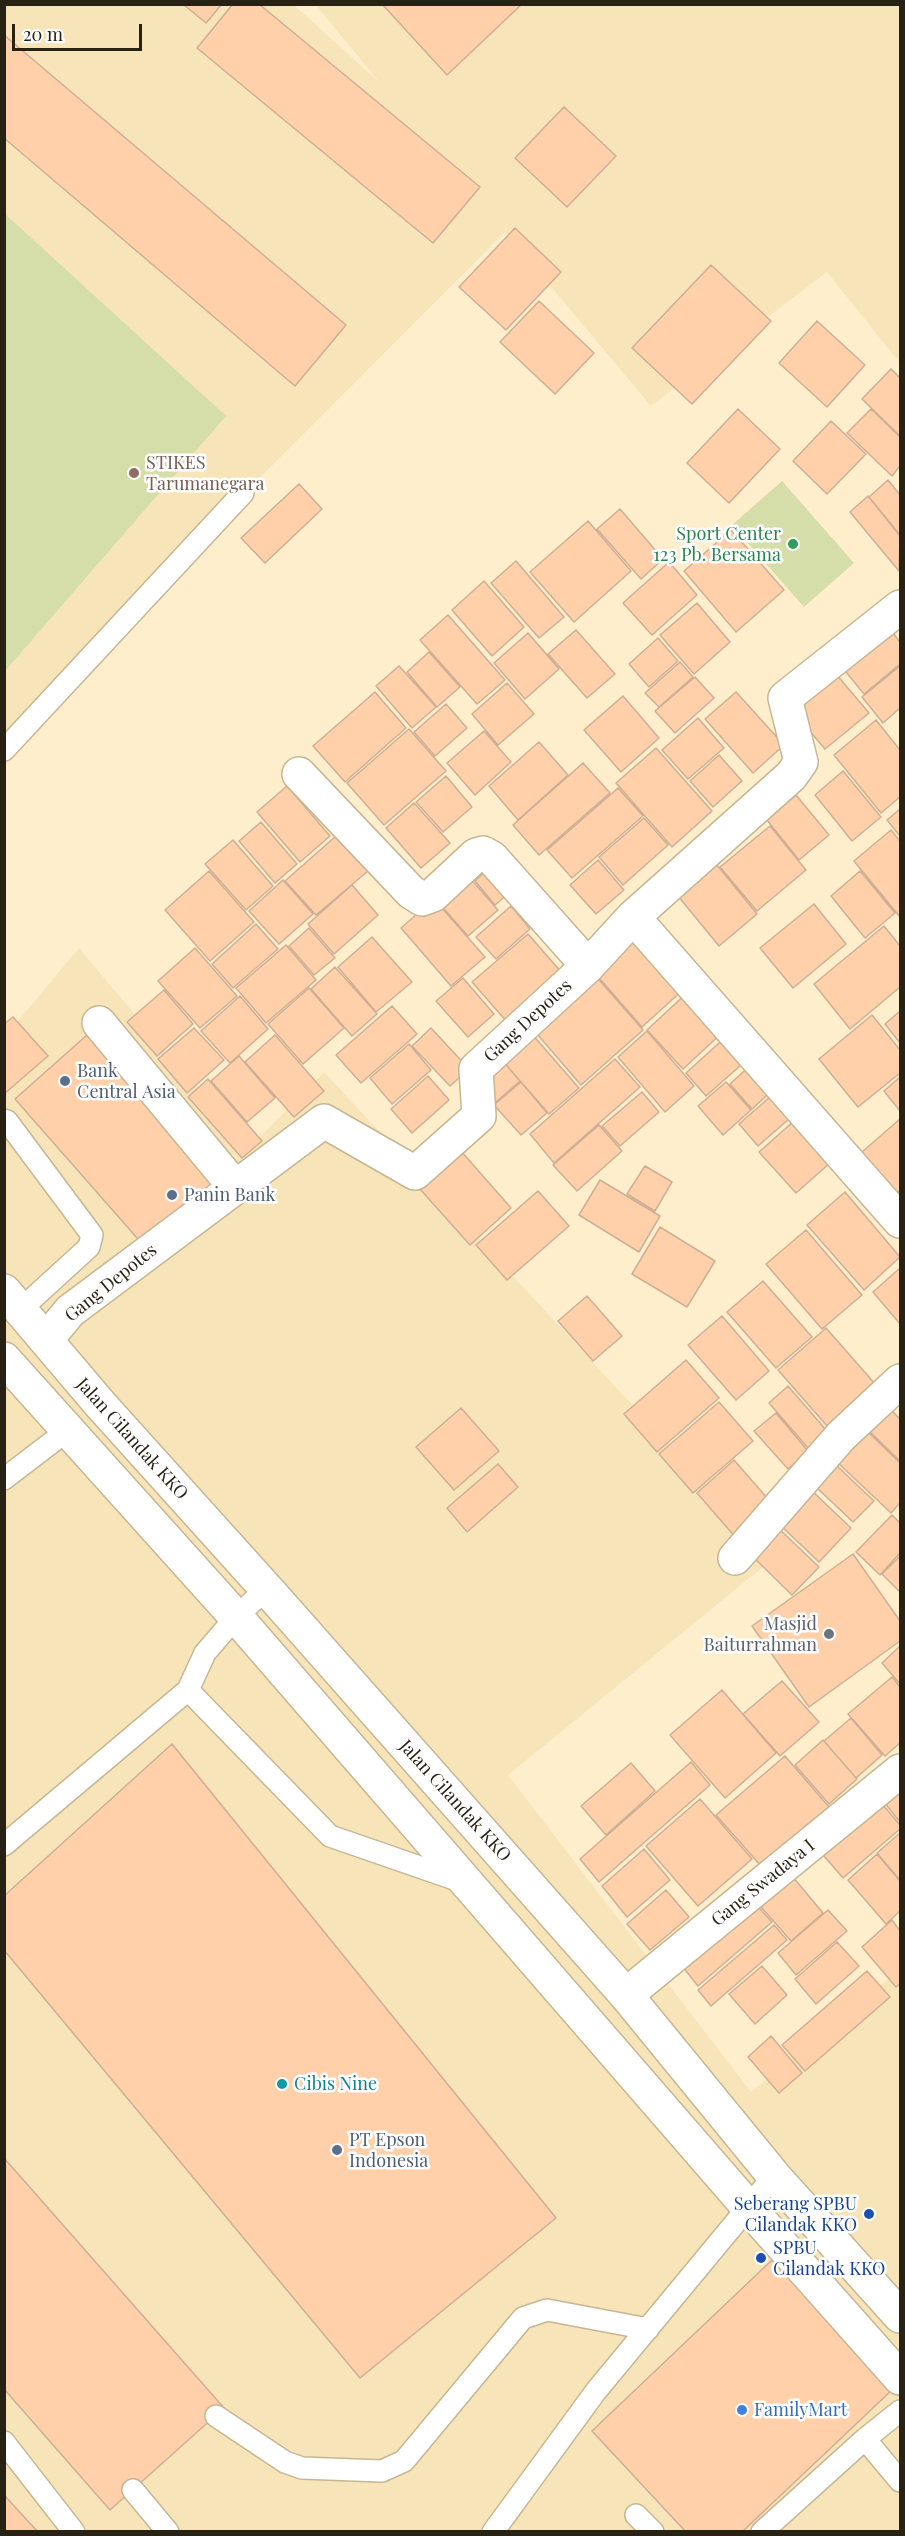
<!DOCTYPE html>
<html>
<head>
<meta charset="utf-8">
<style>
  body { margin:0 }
  #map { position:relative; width:905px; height:2536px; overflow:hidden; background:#ffeecb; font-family:"Playfair Display",serif }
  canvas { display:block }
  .frame { position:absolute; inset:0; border:6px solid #282215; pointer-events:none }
  .scale { position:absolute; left:12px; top:24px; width:130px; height:27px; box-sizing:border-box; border:3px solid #282215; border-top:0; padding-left:8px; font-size:18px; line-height:21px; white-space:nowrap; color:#282215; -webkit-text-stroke:4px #fff; paint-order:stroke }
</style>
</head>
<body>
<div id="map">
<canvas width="905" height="2536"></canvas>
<div class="frame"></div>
<div class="scale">20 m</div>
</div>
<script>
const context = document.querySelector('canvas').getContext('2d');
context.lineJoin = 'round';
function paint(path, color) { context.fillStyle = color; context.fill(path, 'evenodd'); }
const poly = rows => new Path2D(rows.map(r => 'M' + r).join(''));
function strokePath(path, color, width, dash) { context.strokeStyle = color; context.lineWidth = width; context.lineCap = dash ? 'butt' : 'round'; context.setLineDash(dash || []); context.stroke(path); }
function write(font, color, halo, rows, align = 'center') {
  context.font = font + ' "Playfair Display",serif'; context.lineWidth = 5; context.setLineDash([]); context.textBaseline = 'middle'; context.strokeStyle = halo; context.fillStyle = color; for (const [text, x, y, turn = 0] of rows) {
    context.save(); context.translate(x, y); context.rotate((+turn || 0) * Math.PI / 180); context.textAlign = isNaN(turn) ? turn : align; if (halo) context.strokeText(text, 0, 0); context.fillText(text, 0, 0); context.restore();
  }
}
paint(poly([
  [5,5,294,5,380,83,316,5,900,5,900,363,827,272,651,406,505,232,5,733],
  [79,948,248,1149,324,1072,774,1558,508,1775,751,2092,900,1969,900,2531,5,2532,4,1038]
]), '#f8e4b9');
paint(poly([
  [5,214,226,416,5,671],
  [782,481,854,563,804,607,732,525]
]), '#d5dda8');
const building = poly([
  [183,4,222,4,206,23,183,4],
  [233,4,259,4,480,187,433,243,197,48,233,4],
  [382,4,522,4,447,75,382,4],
  [4,35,346,325,295,386,4,138,4,35],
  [564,107,616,156,567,207,515,158,564,107],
  [515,228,561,272,506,330,459,287,515,228],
  [711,265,771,321,692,404,632,348,711,265],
  [539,301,594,353,555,394,500,342,539,301],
  [817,321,865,365,827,407,779,363,817,321],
  [891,369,900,378,900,436,862,399,891,369],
  [738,409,780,449,729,503,687,463,738,409],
  [871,409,900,437,900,466,892,476,847,433,871,409],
  [831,421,866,454,827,494,793,461,831,421],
  [888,480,900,495,900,535,869,497,888,480],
  [299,484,322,509,265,563,241,538,299,484],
  [868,496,900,536,899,571,850,512,868,496],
  [620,509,663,559,641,579,597,529,620,509],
  [588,521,631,571,574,622,530,572,588,521],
  [731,530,784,590,736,632,684,571,731,530],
  [516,561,564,617,539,638,491,583,516,561],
  [669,562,697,595,652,635,623,603,669,562],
  [484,581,524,627,492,656,452,610,484,581],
  [697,603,730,642,694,674,660,635,697,603],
  [448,615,505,680,477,704,420,640,448,615],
  [889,628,900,642,900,664,864,694,842,667,889,628],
  [576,630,615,674,587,698,548,654,576,630],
  [528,633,559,669,525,699,494,663,528,633],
  [658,638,678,661,649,687,629,664,658,638],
  [429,652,460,687,437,707,407,672,429,652],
  [680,662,693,677,659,707,645,693,680,662],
  [399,666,436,707,412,728,376,686,399,666],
  [900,666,900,708,883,723,862,697,900,666],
  [836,674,869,713,825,749,792,710,836,674],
  [695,677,714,698,675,733,655,711,695,677],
  [507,683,534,714,498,745,472,714,507,683],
  [375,692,406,728,345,782,313,746,375,692],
  [736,692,784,745,753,773,705,719,736,692],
  [623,696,659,738,621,772,584,730,623,696],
  [446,704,467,728,435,756,414,732,446,704],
  [698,718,724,748,688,779,662,750,698,718],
  [876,720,900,750,900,797,881,813,834,755,876,720],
  [409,729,446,771,384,825,347,783,409,729],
  [484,731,511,762,475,795,447,763,484,731],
  [539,742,568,775,518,820,489,786,539,742],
  [656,748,712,811,672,847,616,783,656,748],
  [719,755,742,781,713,807,690,781,719,755],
  [583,763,610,793,539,855,513,825,583,763],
  [843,771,881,817,852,841,815,795,843,771],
  [446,776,472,807,443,832,416,802,446,776],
  [287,786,330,836,300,862,257,812,287,786],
  [618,788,643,816,572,878,547,850,618,788],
  [796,795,829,835,799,860,767,820,796,795],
  [414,803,450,843,421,868,386,828,414,803],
  [900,809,900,836,887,820,900,809],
  [644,818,668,845,623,885,599,857,644,818],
  [261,822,297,864,275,883,239,841,261,822],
  [770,826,806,870,757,911,720,867,770,826],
  [891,830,900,841,900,917,854,861,891,830],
  [336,836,368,871,316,915,285,881,336,836],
  [233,840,273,886,246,910,205,864,233,840],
  [598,860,624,890,596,914,570,885,598,860],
  [717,865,757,914,719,946,678,896,717,865],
  [488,869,509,893,495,905,475,881,488,869],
  [209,871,254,922,210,961,165,910,209,871],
  [860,871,895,913,865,938,831,896,860,871],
  [468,876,498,910,468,936,438,902,468,876],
  [283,880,313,914,279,944,249,911,283,880],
  [352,885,378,915,334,954,308,924,352,885],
  [434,899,485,957,451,986,401,928,434,899],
  [814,904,846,944,793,988,760,948,814,904],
  [511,906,530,929,496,959,476,937,511,906],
  [256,924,278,949,233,988,212,964,256,924],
  [884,926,900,946,900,987,850,1029,814,984,884,926],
  [309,928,335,958,314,975,289,946,309,928],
  [635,933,685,988,642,1027,593,971,635,933],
  [528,934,563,974,508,1023,472,982,528,934],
  [372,937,412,982,376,1012,338,967,372,937],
  [286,945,316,980,266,1023,236,988,286,945],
  [195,948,237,996,200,1028,158,981,195,948],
  [335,967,377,1014,352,1036,311,989,335,967],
  [593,973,643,1030,581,1085,531,1027,593,973],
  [463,978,494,1014,468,1037,436,1001,463,978],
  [309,988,344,1028,303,1064,268,1024,309,988],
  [164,990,193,1024,157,1056,127,1022,164,990],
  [689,991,724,1031,683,1069,647,1030,689,991],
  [240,996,268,1029,230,1063,201,1031,240,996],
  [392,1006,417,1034,361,1083,336,1055,392,1006],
  [900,1011,900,1043,885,1024,900,1011],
  [872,1015,900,1050,900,1073,858,1107,819,1059,872,1015],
  [13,1017,48,1056,4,1094,4,1024,13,1017],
  [194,1028,224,1060,187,1093,158,1059,194,1028],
  [431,1028,469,1069,450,1086,412,1046,431,1028],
  [647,1031,694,1086,665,1112,618,1057,647,1031],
  [531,1033,579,1088,549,1114,501,1059,531,1033],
  [729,1034,749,1058,706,1096,686,1073,729,1034],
  [87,1035,217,1184,145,1247,15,1099,87,1035],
  [275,1035,324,1091,294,1117,245,1062,275,1035],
  [409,1044,431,1070,392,1104,370,1078,409,1044],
  [239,1056,275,1098,247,1122,211,1081,239,1056],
  [501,1059,520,1081,496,1102,477,1080,501,1059],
  [615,1059,640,1087,554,1163,530,1134,615,1059],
  [754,1062,776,1087,752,1109,730,1084,754,1062],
  [428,1076,449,1100,412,1133,391,1109,428,1076],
  [900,1077,900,1111,884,1091,900,1077],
  [208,1079,262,1141,242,1158,188,1097,208,1079],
  [521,1082,547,1113,521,1135,494,1105,521,1082],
  [726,1082,751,1110,723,1135,698,1106,726,1082],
  [642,1092,659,1112,620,1146,602,1126,642,1092],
  [770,1097,789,1119,758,1146,739,1124,770,1097],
  [900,1119,900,1190,896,1194,862,1152,900,1119],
  [794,1121,830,1163,796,1193,759,1152,794,1121],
  [599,1125,622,1151,577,1191,553,1165,599,1125],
  [461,1151,511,1208,470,1245,419,1188,461,1151],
  [645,1166,672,1182,655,1211,627,1194,645,1166],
  [600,1180,660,1216,639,1252,579,1215,600,1180],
  [538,1191,569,1226,507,1280,476,1245,538,1191],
  [845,1192,900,1257,864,1290,807,1225,845,1192],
  [660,1227,715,1261,687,1307,632,1274,660,1227],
  [806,1230,862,1295,822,1329,766,1264,806,1230],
  [900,1268,900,1324,873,1292,900,1268],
  [763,1281,812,1337,776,1368,727,1312,763,1281],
  [587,1296,622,1336,593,1361,558,1321,587,1296],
  [722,1316,769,1371,736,1400,688,1345,722,1316],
  [826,1328,876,1385,827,1426,778,1370,826,1328],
  [686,1360,719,1398,657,1452,624,1414,686,1360],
  [788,1386,827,1431,808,1448,769,1403,788,1386],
  [719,1402,753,1441,693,1493,659,1454,719,1402],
  [886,1405,900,1419,900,1461,865,1427,886,1405],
  [461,1408,499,1451,454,1490,416,1447,461,1408],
  [776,1413,808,1451,788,1469,754,1431,776,1413],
  [866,1430,900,1463,900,1503,891,1513,837,1462,866,1430],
  [734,1460,775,1507,737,1539,697,1493,734,1460],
  [498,1464,518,1487,467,1532,447,1508,498,1464],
  [836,1465,874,1501,853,1522,815,1486,836,1465],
  [810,1489,851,1528,819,1562,778,1523,810,1489],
  [892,1515,900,1523,900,1553,880,1575,856,1552,892,1515],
  [773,1523,819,1567,792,1595,747,1551,773,1523],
  [853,1554,900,1621,900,1641,809,1707,752,1626,853,1554],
  [900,1556,900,1592,882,1574,900,1556],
  [900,1646,900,1684,882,1663,900,1646],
  [892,1677,900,1687,900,1743,885,1756,848,1714,892,1677],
  [782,1681,819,1722,780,1756,743,1714,782,1681],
  [722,1690,776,1753,725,1798,670,1735,722,1690],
  [851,1718,882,1755,856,1778,824,1741,851,1718],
  [823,1740,857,1779,829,1804,795,1765,823,1740],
  [172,1744,556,2218,360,2378,4,1950,4,1896,172,1744],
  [785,1756,829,1807,761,1866,716,1815,785,1756],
  [691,1762,710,1785,599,1882,580,1859,691,1762],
  [631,1763,655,1791,606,1835,581,1806,631,1763],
  [900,1788,900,1822,884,1802,900,1788],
  [877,1798,900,1825,900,1829,843,1878,818,1849,877,1798],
  [700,1799,752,1859,698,1906,646,1846,700,1799],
  [900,1833,900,1880,877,1853,900,1833],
  [644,1849,670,1880,627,1917,602,1886,644,1849],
  [877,1854,900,1881,900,1911,886,1924,848,1880,877,1854],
  [787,1870,823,1913,791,1941,754,1899,787,1870],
  [666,1890,689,1917,650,1950,627,1924,666,1890],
  [750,1898,772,1922,698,1986,678,1961,750,1898],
  [828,1910,847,1931,796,1975,778,1953,828,1910],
  [892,1920,900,1931,900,1984,896,1987,862,1947,892,1920],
  [774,1925,787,1940,711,2006,698,1990,774,1925],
  [837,1942,859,1966,816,2004,795,1979,837,1942],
  [762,1966,787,1995,755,2024,729,1994,762,1966],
  [867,1971,890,1997,805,2071,782,2045,867,1971],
  [771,2036,802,2073,779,2093,748,2057,771,2036],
  [4,2158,224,2408,110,2510,4,2389,4,2158],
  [772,2260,893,2389,742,2532,686,2532,592,2431,772,2260],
  [4,2495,38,2532,4,2532,4,2495]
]);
paint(building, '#ffd0a9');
strokePath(building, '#cdaf95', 1.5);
const service = poly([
  [4,750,243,493],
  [4,1120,7,1121,92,1235,89,1247,20,1310],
  [4,1479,68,1430],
  [188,1690,330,1836,463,1882],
  [4,1845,188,1690,205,1653,236,1617,266,1589],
  [216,2416,285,2462,302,2468,382,2471,404,2461,523,2318,547,2310,648,2329],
  [865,2439,900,2481],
  [4,2442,74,2532],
  [133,2490,168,2532],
  [636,2515,653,2532],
  [493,2532,596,2391,774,2176],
  [762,2532,865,2439,900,2411]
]);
const minor = poly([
  [299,774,411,892,422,899,433,895,476,855,483,853,492,858,588,966],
  [633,917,900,1221],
  [99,1023,235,1187],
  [46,1340,70,1311,324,1121,415,1173,479,1116,476,1069,588,966,633,917,791,776,801,762,785,698,900,607],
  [735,1558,841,1436,900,1381],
  [626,1995,900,1771]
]);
const tertiary = poly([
  [4,1291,100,1404,273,1596,626,1995,774,2176,900,2316],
  [4,1359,245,1627,748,2207,900,2378]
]);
strokePath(service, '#c6b693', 24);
strokePath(minor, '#c6b693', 36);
strokePath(tertiary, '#c6b693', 36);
strokePath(service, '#fff', 21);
strokePath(minor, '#fff', 33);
strokePath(tertiary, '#fff', 33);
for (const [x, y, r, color] of [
  [134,473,6,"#8d6e63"],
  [793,544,6,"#2e9e5b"],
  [65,1081,6,"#5c6f8a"],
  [172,1195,6,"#5c6f8a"],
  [829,1634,6,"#6b7280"],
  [282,2084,6,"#0f9aa8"],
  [337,2150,6,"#5c6f8a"],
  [869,2214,6,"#1a4fb4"],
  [761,2258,6,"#1a4fb4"],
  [742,2410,6,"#3f7fe0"]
]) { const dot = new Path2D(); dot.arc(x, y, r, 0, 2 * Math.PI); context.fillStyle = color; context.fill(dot); strokePath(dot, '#fff', 2); }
write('18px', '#785e54', '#fff', [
  ["STIKES",146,463],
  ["Tarumanegara",146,484]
], 'left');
write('18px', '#27864d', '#fff', [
  ["Sport Center",781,534],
  ["123 Pb. Bersama",781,555]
], 'right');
write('18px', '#282215', '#fff', [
  ["Gang Depotes",528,1021,-43],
  ["Gang Depotes",111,1283,-39],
  ["Jalan Cilandak KKO",132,1439,48],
  ["Jalan Cilandak KKO",455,1801,48],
  ["Gang Swadaya I",763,1883,-39]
]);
write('18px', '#4e5e75', '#fff', [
  ["Bank",77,1071],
  ["Central Asia",77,1092],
  ["Panin Bank",184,1195],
  ["PT Epson",349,2140],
  ["Indonesia",349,2161]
], 'left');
write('18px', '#5b616d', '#fff', [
  ["Masjid",817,1624],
  ["Baiturrahman",817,1645]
], 'right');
write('18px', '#0d838f', '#fff', [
  ["Cibis Nine",294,2084]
], 'left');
write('18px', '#164399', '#fff', [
  ["Seberang SPBU",857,2204],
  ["Cilandak KKO",857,2225],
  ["SPBU",773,2248,"left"],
  ["Cilandak KKO",773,2269,"left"]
], 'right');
write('18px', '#366cbe', '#fff', [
  ["FamilyMart",754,2410]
], 'left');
</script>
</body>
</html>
